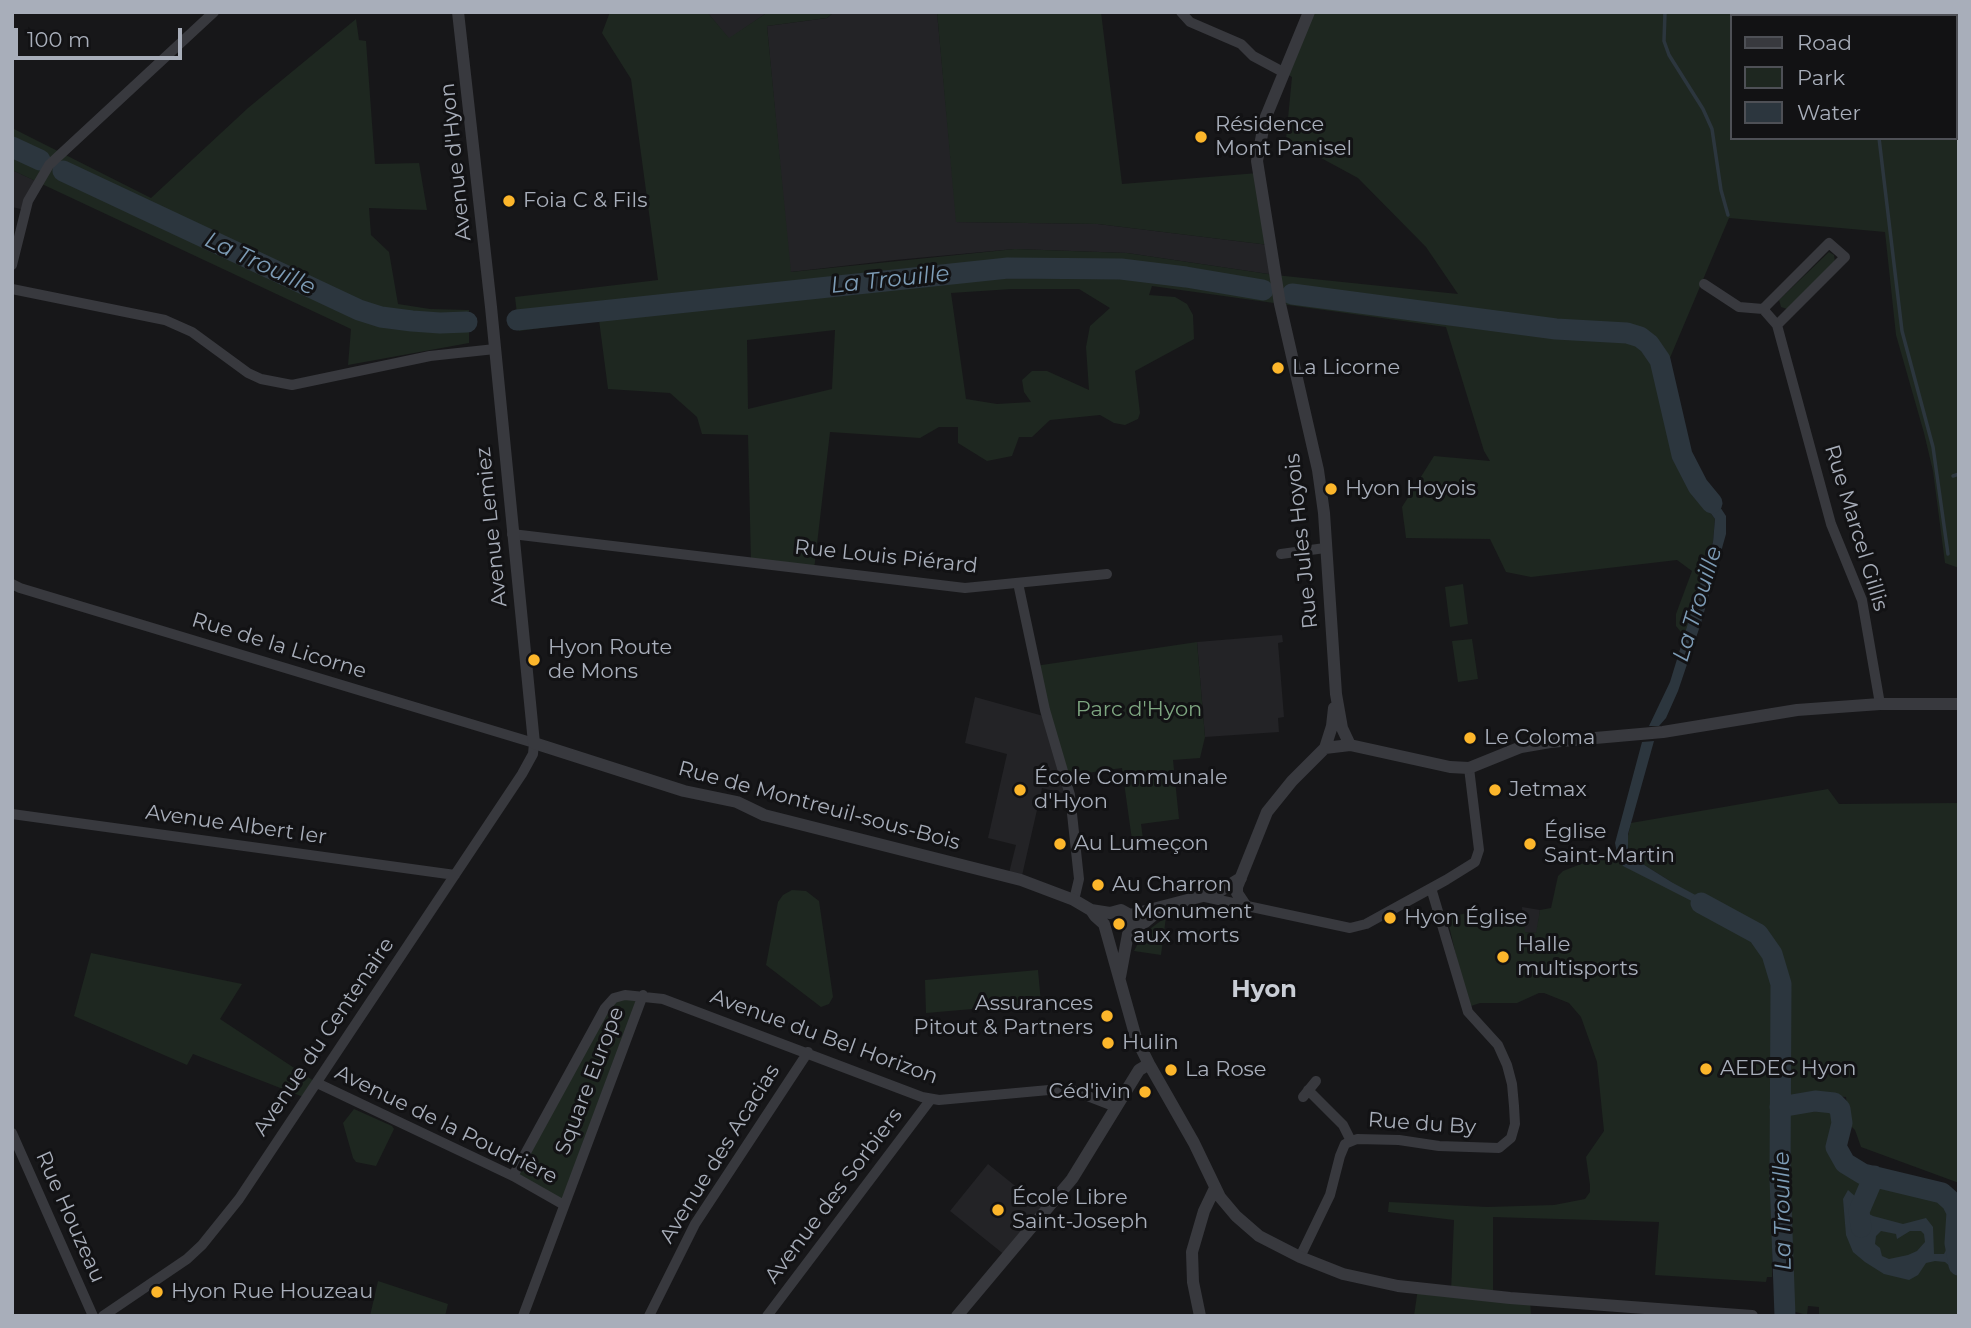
<!DOCTYPE html>
<html>
<head>
<meta charset="utf-8">
<style>
  body { margin:0 }
  #map { position:relative; width:1971px; height:1328px; overflow:hidden; background:#171719; font-family:Montserrat,sans-serif }
  canvas { display:block }
  .frame { position:absolute; inset:0; border:14px solid #a8aeba; pointer-events:none }
  .legend { position:absolute; left:1730px; top:14px; width:228px; height:126px; box-sizing:border-box; background:#121214; border:2px solid #4e5056; margin:0; padding:9px 12px; list-style:none; font-size:21px; color:#a8aeba }
  .legend li { display:flex; align-items:center; gap:14px; height:35px }
  .legend b { width:35px; border:2px solid #4e5056 }
  .scale { position:absolute; left:14px; top:28px; width:168px; height:32px; box-sizing:border-box; border:4px solid #a8aeba; border-top:0; padding-left:9px; font-size:21px; line-height:24px; white-space:nowrap; color:#a8aeba; -webkit-text-stroke:5px #121214; paint-order:stroke }
</style>
</head>
<body>
<div id="map">
<canvas width="1971" height="1328"></canvas>
<div class="frame"></div>
<ul class="legend">
<li><b style="height:9px;background:#38393e"></b>Road</li>
<li><b style="height:19px;background:#1e2720"></b>Park</li>
<li><b style="height:19px;background:#2c363e"></b>Water</li>
</ul>
<div class="scale">100 m</div>
</div>
<script>
const context = document.querySelector('canvas').getContext('2d');
context.lineJoin = 'round';
function paint(path, color) { context.fillStyle = color; context.fill(path, 'evenodd'); }
const poly = rows => new Path2D(rows.map(r => 'M' + r).join(''));
function strokePath(path, color, width, dash) { context.strokeStyle = color; context.lineWidth = width; context.lineCap = dash ? 'butt' : 'round'; context.setLineDash(dash || []); context.stroke(path); }
function write(font, color, halo, rows, align = 'center') {
  context.font = font + ' Montserrat,sans-serif'; context.lineWidth = 6; context.setLineDash([]); context.textBaseline = 'middle'; context.strokeStyle = halo; context.fillStyle = color; for (const [text, x, y, turn = 0] of rows) {
    context.save(); context.translate(x, y); context.rotate((+turn || 0) * Math.PI / 180); context.textAlign = isNaN(turn) ? turn : align; if (halo) context.strokeText(text, 0, 0); context.fillText(text, 0, 0); context.restore();
  }
}
paint(poly([
  [707,12,768,12,729,39],
  [834,12,937,12,957,222,1098,224,1269,245,1275,275,1127,253,1015,249,895,260,790,272,767,26,827,18],
  [12,170,38,182,25,210,12,207],
  [1282,635,1283,642,1278,643,1284,717,1278,718,1279,732,1205,737,1197,642],
  [975,697,1047,717,1070,795,1042,788,1021,880,1008,877,1016,845,988,838,1007,754,965,743],
  [1522,907,1540,910,1537,933,1524,932],
  [988,1164,1045,1210,1006,1256,950,1211]
]), '#232326');
paint(poly([
  [610,12,707,12,729,38,768,12,834,12,827,18,767,26,791,272,1015,249,1127,253,1275,275,1458,294,1426,247,1358,178,1286,139,1292,77,1283,72,1309,12,1959,12,1959,568,1945,563,1933,471,1924,433,1896,335,1885,232,1729,218,1664,372,1682,455,1676,456,1688,482,1715,519,1713,542,1685,637,1676,626,1676,614,1692,571,1677,560,1531,577,1506,572,1490,539,1406,538,1402,507,1434,456,1490,461,1484,451,1446,327,1152,286,1149,295,1175,297,1187,304,1193,315,1194,339,1135,371,1140,413,1138,419,1125,425,1114,423,1100,415,1050,420,1032,437,1019,437,1012,456,987,461,958,443,958,427,939,427,920,438,830,432,814,570,751,562,748,435,702,434,697,417,670,393,608,389,599,320,519,331,515,297,658,280,631,79,602,33],
  [1731,16,1955,16,1955,138,1731,138],
  [1012,289,1079,289,1110,308,1090,326,1086,347,1089,390,1047,371,1032,371,1022,380,1024,392,1031,402,997,404,966,399,951,293],
  [835,330,832,389,748,409,747,340],
  [937,12,1101,12,1122,184,1258,173,1269,245,1098,224,956,222],
  [356,19,359,40,366,41,375,164,419,163,427,210,369,208,371,235,389,252,398,304,430,309,469,310,469,343,348,365,351,329,12,170,12,128,151,198,248,108],
  [1829,252,1834,255,1835,262,1787,309,1781,307,1779,300],
  [1463,584,1468,624,1450,627,1445,587],
  [1472,639,1478,679,1458,682,1452,641],
  [1197,642,1205,737,1200,758,1173,760,1179,819,1141,824,1143,839,1132,840,1122,768,1066,776,1035,666],
  [1828,789,1839,804,1959,803,1959,1183,1861,1147,1855,1130,1849,1124,1846,1097,1815,1095,1786,1101,1774,1080,1772,1147,1772,1277,1767,1277,1766,1282,1655,1275,1659,1222,1493,1217,1493,1296,1530,1299,1531,1316,1414,1316,1418,1288,1451,1292,1454,1220,1388,1212,1389,1202,1487,1207,1554,1205,1585,1199,1590,1192,1590,1185,1586,1157,1604,1131,1597,1062,1581,1017,1569,1003,1544,993,1539,993,1517,1003,1480,1003,1468,1007,1447,917,1473,912,1522,918,1522,922,1525,923,1525,932,1536,933,1540,910,1551,908,1558,876,1563,871,1612,852,1620,850,1625,860,1673,883,1630,856,1627,840,1631,823],
  [792,890,806,891,819,901,833,997,829,1004,821,1007,766,965,778,902,783,895],
  [1166,917,1161,955,1134,951,1143,934],
  [91,953,242,984,220,1019,317,1083,306,1098,193,1054,187,1065,74,1016],
  [1038,970,1041,1003,926,1013,925,980],
  [633,994,639,1006,564,1205,513,1176,609,1002],
  [1829,1105,1836,1110,1839,1121,1832,1146,1844,1171,1927,1193,1944,1205,1951,1219,1959,1220,1959,1316,1819,1316,1819,1307,1808,1306,1807,1315,1788,1310,1789,1110],
  [354,1109,392,1126,394,1129,376,1166,356,1162,353,1158,343,1123],
  [378,1281,448,1304,445,1316,370,1316]
]), '#1e2720');
paint(poly([
  [1701,478,1726,516,1726,534,1701,623,1678,691,1666,718,1659,726,1649,726,1670,682,1713,542,1715,519,1688,482],
  [1654,741,1628,834,1628,851,1630,856,1673,883,1729,913,1725,918,1623,866,1618,858,1615,843,1642,742],
  [1848,1190,1857,1198,1862,1195,1866,1201,1867,1213,1873,1216,1903,1224,1926,1218,1933,1227,1934,1254,1944,1254,1947,1248,1950,1223,1959,1224,1959,1274,1945,1262,1935,1261,1926,1263,1918,1275,1909,1280,1884,1274,1865,1262,1853,1252,1846,1235,1843,1199],
  [1881,1231,1896,1234,1897,1239,1910,1231,1921,1231,1924,1234,1925,1242,1917,1251,1908,1255,1889,1259,1882,1256,1880,1248,1875,1244,1876,1236]
]), '#2c363e');
strokePath(poly([
  [1665,12,1664,41,1669,55,1703,109,1712,129,1721,190,1728,215],
  [1849,12,1853,16],
  [1879,138,1902,331,1933,447,1948,554],
  [1953,476,1959,474]
]), '#2c363e', 3.5);
strokePath(poly([
  [12,147,40,160],
  [63,171,359,310,381,317,412,321,440,323,467,322],
  [1292,294,1556,329,1627,333,1640,337,1649,344,1660,360,1682,455,1698,486,1712,503],
  [517,320,1008,268,1121,269,1186,277,1263,290],
  [1701,903,1758,934,1772,954,1781,984,1780,1178,1785,1316],
  [1780,1107,1815,1101,1834,1103,1840,1109,1842,1123,1836,1147,1845,1163,1863,1174,1942,1193,1952,1202,1957,1212,1955,1243,1959,1265],
  [1861,1227,1859,1211,1874,1176]
]), '#2c363e', 21);
strokePath(poly([
  [1181,12,1190,22,1241,44,1253,56,1283,72],
  [12,265,28,201,49,165,214,12],
  [1704,284,1739,307,1763,309,1777,325,1831,524,1862,600,1880,704],
  [12,289,165,320,192,332,248,373,261,379,292,385,430,356,495,349],
  [1763,309,1829,243,1845,257,1777,325],
  [512,534,965,588,1107,574],
  [1281,554,1325,548],
  [1018,583,1045,710,1070,795,1079,879,1074,900],
  [12,584,20,588,534,743,533,754,522,774,239,1199,202,1245,187,1259,103,1316],
  [12,814,455,875],
  [1205,897,1350,928,1366,924,1446,880,1475,862,1479,850,1469,768],
  [317,1083,513,1176,564,1205],
  [1308,1090,1343,1125,1351,1141],
  [1303,1097,1316,1081],
  [12,1133,93,1316],
  [513,1176,605,1008,614,998,625,995,663,999,922,1097,939,1100,1060,1089,1072,1090,1116,1107],
  [1300,1257,1330,1195,1340,1156,1345,1144,1357,1139,1399,1140,1439,1146,1499,1148,1511,1138,1515,1124,1514,1106,1512,1084,1507,1065,1498,1045,1468,1012,1431,888],
  [523,1316,643,995],
  [649,1316,695,1224,808,1052],
  [767,1316,931,1099]
]), '#38393e', 10);
strokePath(poly([
  [458,12,491,307,534,743,684,791,737,802,764,815,1021,880,1074,900,1091,910,1110,913,1121,910,1130,915,1132,928],
  [1309,12,1265,119,1257,161,1280,304,1318,470,1324,513,1336,694,1342,728,1350,745],
  [1325,748,1332,726,1334,708],
  [1245,905,1237,893,1237,887,1267,812,1292,781,1325,748,1350,745,1450,767,1469,768,1521,747,1550,742,1663,732,1797,710,1880,704,1959,704],
  [1091,910,1095,916,1104,924,1136,1038,1149,1064,1194,1143,1220,1197,1236,1216,1259,1236,1300,1257,1343,1274,1398,1286,1510,1298,1752,1316],
  [1130,915,1218,892,1241,878],
  [1120,977,1128,934,1132,928,1145,922,1162,908],
  [957,1316,1072,1179,1139,1070,1149,1064],
  [1200,1316,1193,1282,1192,1252,1204,1211,1215,1188]
]), '#38393e', 12);
for (const [x, y, r, color] of [
  [1201,137,7,"#fcb62b"],
  [509,201,7,"#fcb62b"],
  [1278,368,7,"#fcb62b"],
  [1331,489,7,"#fcb62b"],
  [534,660,7,"#fcb62b"],
  [1470,738,7,"#fcb62b"],
  [1020,790,7,"#fcb62b"],
  [1495,790,7,"#fcb62b"],
  [1060,844,7,"#fcb62b"],
  [1530,844,7,"#fcb62b"],
  [1098,885,7,"#fcb62b"],
  [1390,918,7,"#fcb62b"],
  [1119,924,7,"#fcb62b"],
  [1503,957,7,"#fcb62b"],
  [1107,1016,7,"#fcb62b"],
  [1108,1043,7,"#fcb62b"],
  [1706,1069,7,"#fcb62b"],
  [1171,1070,7,"#fcb62b"],
  [1145,1092,7,"#fcb62b"],
  [998,1210,7,"#fcb62b"],
  [157,1292,7,"#fcb62b"]
]) { const dot = new Path2D(); dot.arc(x, y, r, 0, 2 * Math.PI); context.fillStyle = color; context.fill(dot); strokePath(dot, '#121214', 2.5); }
write('21px', '#a8aeba', '#121214', [
  ["Résidence",1215,125],
  ["Mont Panisel",1215,149],
  ["Foia C & Fils",523,201],
  ["La Licorne",1292,368],
  ["Hyon Hoyois",1345,489],
  ["Hyon Route",548,648],
  ["de Mons",548,672],
  ["Le Coloma",1484,738],
  ["École Communale",1034,778],
  ["d'Hyon",1034,802],
  ["Jetmax",1509,790],
  ["Église",1544,832],
  ["Saint-Martin",1544,856],
  ["Au Lumeçon",1074,844],
  ["Au Charron",1112,885],
  ["Monument",1133,912],
  ["aux morts",1133,936],
  ["Hyon Église",1404,918],
  ["Halle",1517,945],
  ["multisports",1517,969],
  ["Assurances",1093,1004,"right"],
  ["Pitout & Partners",1093,1028,"right"],
  ["Hulin",1122,1043],
  ["AEDEC Hyon",1720,1069],
  ["La Rose",1185,1070],
  ["Céd'ivin",1131,1092,"right"],
  ["École Libre",1012,1198],
  ["Saint-Joseph",1012,1222],
  ["Hyon Rue Houzeau",171,1292]
], 'left');
write('21px', '#a8aeba', '#121214', [
  ["Avenue d'Hyon",456,162,-96],
  ["Avenue Lemiez",492,527,-96],
  ["Rue Marcel Gillis",1856,528,73],
  ["Rue Jules Hoyois",1302,541,-96],
  ["Rue Louis Piérard",886,557,6],
  ["Rue de la Licorne",279,646,17],
  ["Rue de Montreuil-sous-Bois",819,806,15],
  ["Avenue Albert Ier",236,825,8],
  ["Avenue du Centenaire",324,1037,-56],
  ["Avenue du Bel Horizon",824,1037,20],
  ["Square Europe",590,1081,-69],
  ["Rue du By",1422,1124,4],
  ["Avenue de la Poudrière",446,1125,26],
  ["Avenue des Acacias",720,1154,-58],
  ["Avenue des Sorbiers",834,1196,-53],
  ["Rue Houzeau",70,1217,66]
]);
write('21px', '#7ea681', '#121214', [
  ["Parc d'Hyon",1139,710]
]);
write('italic 23px', '#7d9cb6', '#121214', [
  ["La Trouille",260,264,25],
  ["La Trouille",890,280,-6],
  ["La Trouille",1698,604,-73],
  ["La Trouille",1783,1211,-91]
]);
write('bold 24px', '#c9cdd5', '#121214', [
  ["Hyon",1264,990]
]);
</script>
</body>
</html>
